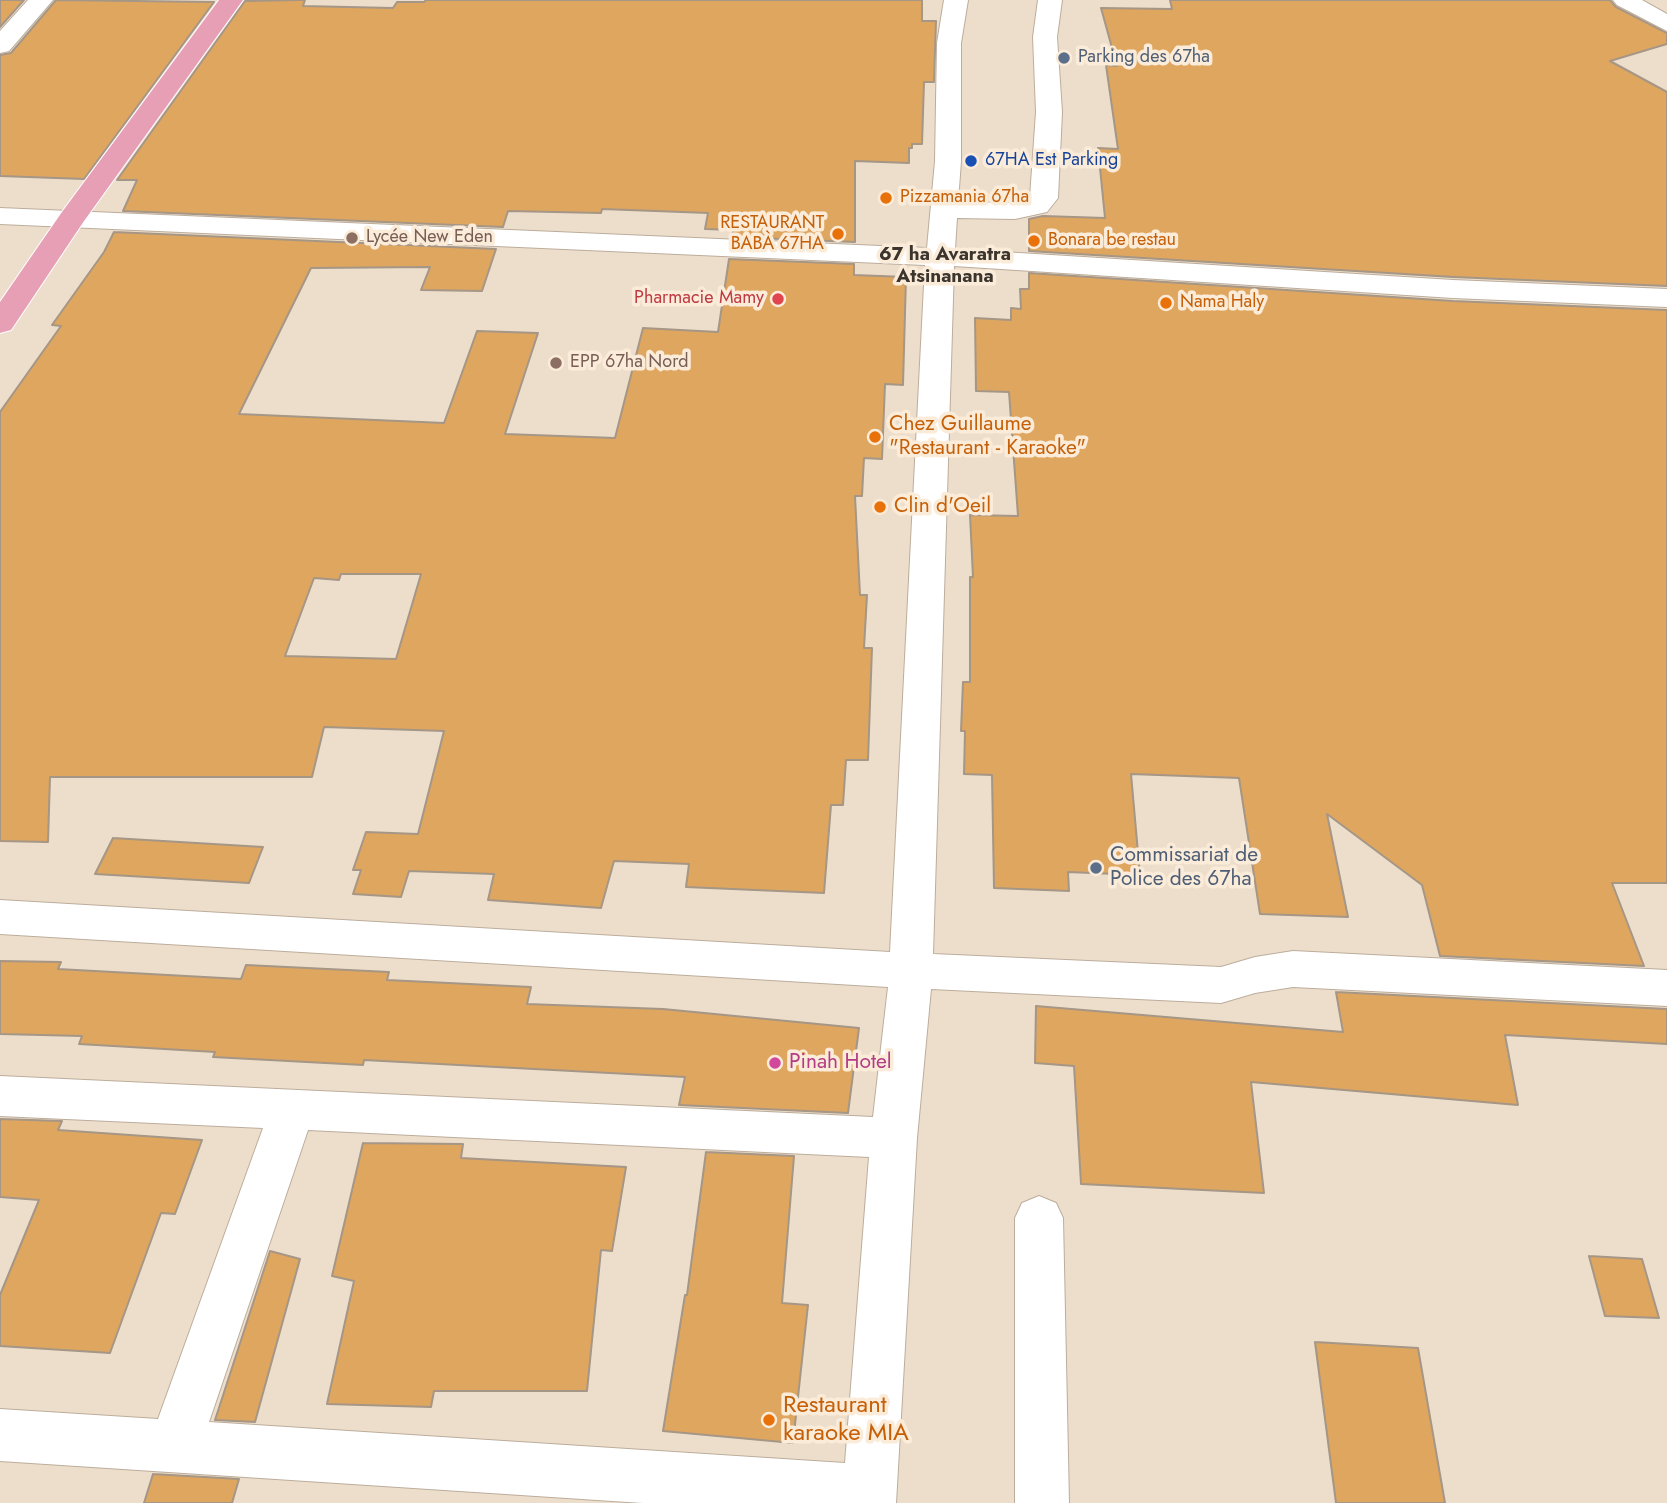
<!DOCTYPE html>
<html>
<head>
<meta charset="utf-8">
<style>
  body { margin:0 }
  canvas { display:block; background:#eddecc }
</style>
</head>
<body>
<canvas width="1667" height="1503"></canvas>
<script>
const context = document.querySelector('canvas').getContext('2d');
context.lineJoin = 'round';
function paint(path, color) { context.fillStyle = color; context.fill(path, 'evenodd'); }
const poly = rows => new Path2D(rows.map(r => 'M' + r).join(''));
function strokePath(path, color, width, dash) { context.strokeStyle = color; context.lineWidth = width; context.lineCap = dash ? 'butt' : 'round'; context.setLineDash(dash || []); context.stroke(path); }
function write(font, color, halo, rows, align = 'center') {
  context.font = font + ' Jost,sans-serif'; context.lineWidth = 7; context.setLineDash([]); context.textBaseline = 'middle'; context.strokeStyle = halo; context.fillStyle = color; for (const [text, x, y, turn = 0] of rows) {
    context.save(); context.translate(x, y); context.rotate((+turn || 0) * Math.PI / 180); context.textAlign = isNaN(turn) ? turn : align; if (halo) context.strokeText(text, 0, 0); context.fillText(text, 0, 0); context.restore();
  }
}
const building = poly([
  [0,0,24,0,0,27,0,0],
  [56,0,214,2,84,179,0,176,0,55,11,53,56,0],
  [299,0,305,0,303,6,393,8,397,2,424,2,426,0,922,0,922,21,936,21,934,82,924,82,922,144,912,144,912,148,909,148,909,163,855,161,855,242,732,237,733,230,705,229,708,213,602,209,601,213,508,211,503,227,123,211,137,180,117,180,245,1,299,0],
  [1170,0,1610,0,1616,7,1667,33,1667,44,1610,61,1667,92,1667,286,1453,277,1029,251,1029,219,1043,216,1105,218,1098,148,1118,149,1106,65,1117,66,1101,8,1172,9,1170,0],
  [114,232,496,249,482,291,421,290,430,267,311,268,239,414,444,423,477,331,538,333,505,434,615,438,643,328,718,332,729,259,854,264,854,275,906,277,903,385,885,384,882,459,864,458,862,496,855,496,860,595,867,595,864,648,872,648,868,760,846,760,843,805,831,805,824,893,686,887,689,864,614,861,601,908,488,900,494,874,409,871,401,897,353,894,361,870,353,870,366,832,418,834,444,731,324,727,312,777,50,777,48,842,0,841,0,412,61,326,52,325,104,252,114,232],
  [341,574,421,574,396,659,285,656,314,578,339,580,341,574],
  [1029,273,1453,301,1667,310,1667,883,1612,883,1644,966,1440,956,1422,885,1327,814,1348,917,1260,914,1239,778,1131,774,1140,875,1068,872,1069,891,994,888,992,775,964,774,965,731,961,731,963,682,970,682,970,577,973,577,970,515,1018,516,1009,392,976,391,975,318,1011,320,1011,308,1021,309,1020,289,1029,289,1029,273],
  [113,838,263,847,249,883,95,874,113,838],
  [0,961,61,962,58,969,241,979,246,965,389,972,387,980,531,987,527,1004,663,1009,859,1028,848,1113,679,1105,685,1077,364,1060,363,1065,213,1057,215,1052,79,1044,82,1036,0,1034,0,961],
  [1336,992,1667,1009,1667,1044,1505,1035,1518,1105,1251,1082,1264,1193,1081,1184,1074,1066,1035,1063,1036,1006,1343,1032,1336,992],
  [0,1119,62,1121,58,1130,202,1140,175,1214,161,1213,110,1353,0,1346,0,1295,39,1200,0,1197,0,1119],
  [363,1143,463,1144,461,1158,626,1167,612,1251,601,1250,587,1391,434,1391,431,1407,327,1404,354,1281,332,1276,363,1143],
  [706,1152,794,1156,782,1303,808,1305,793,1443,663,1431,685,1295,687,1295,706,1152],
  [270,1251,300,1259,255,1422,215,1420,270,1251],
  [1589,1256,1642,1259,1659,1318,1605,1316,1589,1256],
  [1315,1342,1418,1348,1445,1503,1336,1503,1315,1342],
  [153,1474,239,1479,232,1503,144,1503,153,1474]
]);
paint(building, '#dfa65f');
strokePath(building, '#a59686', 2);
const minor = poly([
  [28,0,53,0,9,51,0,53,0,31,28,0],
  [944,0,968,0,961,43,961,161,958,202,1015,203,1030,197,1036,112,1033,37,1038,0,1062,0,1057,37,1062,112,1058,198,1047,212,1015,219,957,218,955,249,1453,280,1667,289,1667,307,1453,298,954,266,933,954,1221,967,1255,957,1293,951,1667,970,1667,1006,1293,987,1255,993,1221,1003,931,989,917,1138,896,1503,643,1503,0,1461,0,1409,158,1419,263,1128,0,1116,0,1076,873,1117,888,987,0,934,0,900,890,952,925,265,0,224,0,208,927,248,935,161,937,43,944,0],
  [308,1130,869,1157,845,1463,209,1422,308,1130],
  [1613,0,1642,0,1667,14,1667,31,1617,5,1613,0],
  [1039,1196,1056,1203,1063,1218,1069,1503,1015,1503,1015,1218,1022,1203,1039,1196]
]);
const major = poly([
  [219,0,243,0,84,221,11,330,0,333,0,302,62,212,219,0]
]);
strokePath(minor, '#bcad9c', 2);
strokePath(major, '#fff', 2);
paint(minor, '#fff');
paint(major, '#e79fb6');
for (const [x, y, r, color] of [
  [1064,58,7,"#5c6f8a"],
  [971,161,7,"#1a4fb4"],
  [886,198,7,"#e8710a"],
  [838,234,7,"#e8710a"],
  [352,238,7,"#8d6e63"],
  [1034,241,7,"#e8710a"],
  [778,299,7,"#e0444e"],
  [1166,303,7,"#e8710a"],
  [556,363,7,"#8d6e63"],
  [875,437,7,"#e8710a"],
  [880,507,7,"#e8710a"],
  [1096,868,7,"#5c6f8a"],
  [775,1063,7,"#d1479c"],
  [769,1420,7,"#e8710a"]
]) { const dot = new Path2D(); dot.arc(x, y, r, 0, 2 * Math.PI); context.fillStyle = color; context.fill(dot); strokePath(dot, '#fbebd9', 2.5); }
write('18px', '#4e5e75', '#fbebd9', [
  ["Parking des 67ha",1078,58]
], 'left');
write('18px', '#164399', '#fbebd9', [
  ["67HA Est Parking",985,161]
], 'left');
write('18px', '#c56008', '#fbebd9', [
  ["Pizzamania 67ha",900,198],
  ["RESTAURANT",824,224,"right"],
  ["BABÀ 67HA",824,245,"right"],
  ["Bonara be restau",1048,241],
  ["Nama Haly",1180,303]
], 'left');
write('18px', '#785e54', '#fbebd9', [
  ["Lycée New Eden",366,238],
  ["EPP 67ha Nord",570,363]
], 'left');
write('18px', '#be3a42', '#fbebd9', [
  ["Pharmacie Mamy",764,299]
], 'right');
write('bold 19px', '#3b352e', '#fbebd9', [
  ["67 ha Avaratra",945,255],
  ["Atsinanana",945,277]
]);
write('21px', '#c56008', '#fbebd9', [
  ["Chez Guillaume",889,425],
  ["\"Restaurant - Karaoke\"",889,449],
  ["Clin d'Oeil",894,507]
], 'left');
write('21px', '#4e5e75', '#fbebd9', [
  ["Commissariat de",1110,856],
  ["Police des 67ha",1110,880]
], 'left');
write('21px', '#b23c85', '#fbebd9', [
  ["Pinah Hotel",789,1063]
], 'left');
write('24px', '#c56008', '#fbebd9', [
  ["Restaurant",783,1406],
  ["karaoke MIA",783,1434]
], 'left');
</script>
</body>
</html>
